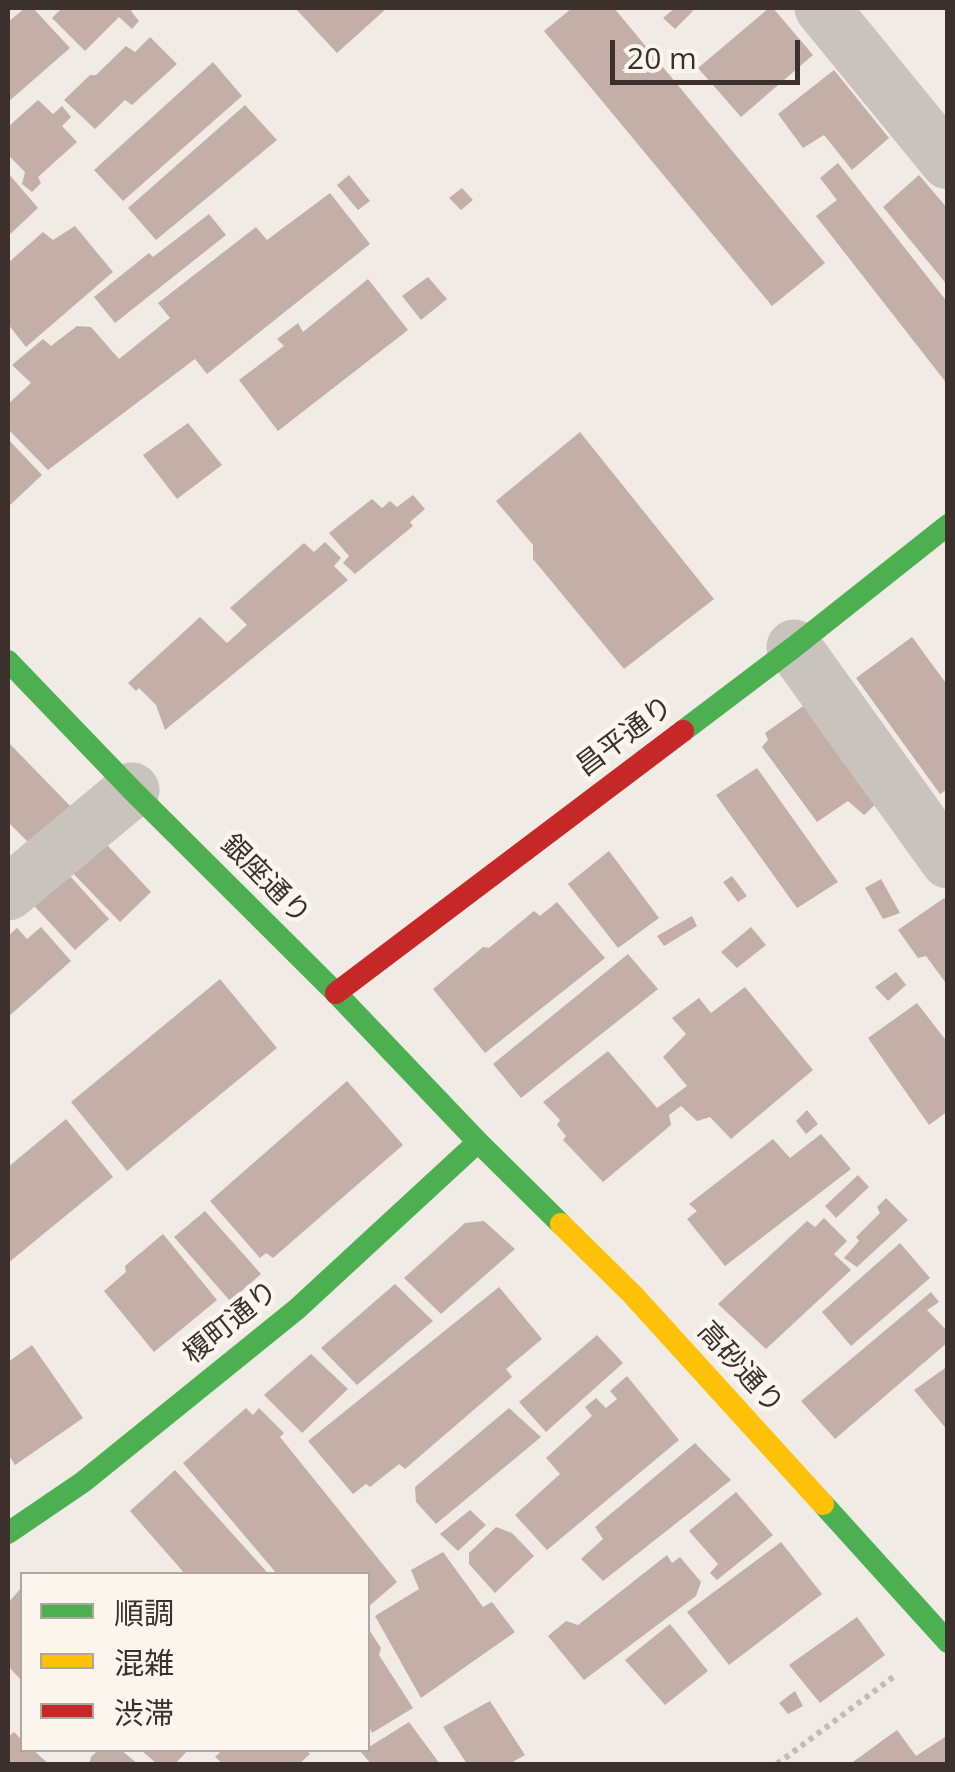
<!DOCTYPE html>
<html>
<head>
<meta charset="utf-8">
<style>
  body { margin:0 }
  #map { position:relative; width:955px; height:1772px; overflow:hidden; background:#f0ebe5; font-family:"Open Sans","Noto Sans JP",sans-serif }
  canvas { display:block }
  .frame { position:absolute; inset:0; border:10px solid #3b302b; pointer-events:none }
  .legend { position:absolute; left:20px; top:1572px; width:350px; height:180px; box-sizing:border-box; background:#fbf5ee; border:2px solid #aea6a0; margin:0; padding:12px 18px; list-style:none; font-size:30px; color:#3b302b }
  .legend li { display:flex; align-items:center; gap:20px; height:50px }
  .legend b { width:50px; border:2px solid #aea6a0 }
  .scale { position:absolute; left:610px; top:40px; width:190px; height:45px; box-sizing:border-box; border:5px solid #3b302b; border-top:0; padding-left:12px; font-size:30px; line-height:35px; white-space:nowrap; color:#3b302b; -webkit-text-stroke:8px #fbf5ee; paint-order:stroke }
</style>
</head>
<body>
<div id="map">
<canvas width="955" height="1772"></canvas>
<div class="frame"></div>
<ul class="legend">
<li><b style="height:12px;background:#4caf50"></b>順調</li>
<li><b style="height:12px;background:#ffc107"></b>混雑</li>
<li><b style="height:12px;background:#c62828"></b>渋滞</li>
</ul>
<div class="scale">20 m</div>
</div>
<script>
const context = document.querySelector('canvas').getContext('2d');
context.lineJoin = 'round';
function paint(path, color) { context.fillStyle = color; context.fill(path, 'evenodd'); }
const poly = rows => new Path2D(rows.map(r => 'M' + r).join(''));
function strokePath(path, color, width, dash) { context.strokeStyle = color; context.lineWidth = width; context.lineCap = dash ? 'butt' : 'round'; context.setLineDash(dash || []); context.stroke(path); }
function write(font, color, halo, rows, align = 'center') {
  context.font = font + ' "Open Sans","Noto Sans JP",sans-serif'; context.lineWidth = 9; context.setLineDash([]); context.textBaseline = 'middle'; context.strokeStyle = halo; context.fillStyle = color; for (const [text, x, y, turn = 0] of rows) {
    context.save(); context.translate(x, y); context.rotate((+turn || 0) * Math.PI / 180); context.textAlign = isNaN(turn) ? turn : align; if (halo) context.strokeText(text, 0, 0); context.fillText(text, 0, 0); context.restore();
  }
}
paint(poly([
  [25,8,33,8,70,48,8,102,8,22],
  [62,8,135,8,131,11,139,21,132,29,119,17,85,51,52,18],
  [295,8,387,8,337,53],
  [572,8,614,8,825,263,772,306,544,31],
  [675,8,690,8,693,11,675,29,663,18],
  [769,8,773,8,813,55,741,117,698,68],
  [150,37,177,64,132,105,125,100,95,129,64,100,90,75,96,75,126,46,135,52],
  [213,62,242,96,123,201,94,170],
  [834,70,889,138,852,170,824,135,803,148,778,114],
  [38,100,53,114,62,106,71,117,62,126,77,142,38,177,41,183,32,192,22,184,25,172,8,155,8,127],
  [245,105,277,140,156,240,128,208],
  [838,163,948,303,948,385,816,216,837,200,820,178],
  [8,173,38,208,8,236],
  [349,175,370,201,358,210,337,185],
  [919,175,948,209,948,286,883,207],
  [462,188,473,200,461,210,449,198],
  [330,193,370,244,207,374,195,359,48,470,8,429,8,404,31,383,12,365,43,339,51,346,77,326,91,327,119,359,170,318,158,303,256,227,267,240],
  [209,214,226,235,115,323,94,297,149,253,153,257],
  [75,226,113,272,26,347,8,324,8,263,43,232,53,240],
  [428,277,447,299,421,320,402,296],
  [368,279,408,330,278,431,239,380,284,346,277,339,298,323,303,332],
  [188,423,222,465,177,499,143,455],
  [580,432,714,599,624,669,533,559,533,545,496,501],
  [8,439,42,475,8,507],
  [413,495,425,509,410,522,413,526,355,574,343,563,349,556,329,533,372,499,382,508,390,501,397,507],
  [325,542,341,558,334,566,348,580,165,730,156,705,139,688,136,691,128,683,200,617,227,643,247,625,230,608,304,543,314,552],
  [912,637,948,686,948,789,940,794,856,678],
  [806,704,877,803,864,815,848,801,817,822,762,747,768,740,765,733],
  [8,742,75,811,36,850,8,822],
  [757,768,838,882,797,908,716,795],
  [97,834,151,892,120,922,65,865],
  [609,851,659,918,618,948,568,884],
  [60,865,109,919,75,950,26,897],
  [732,876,747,896,738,902,723,882],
  [881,879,900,913,883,919,865,888],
  [944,898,948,903,948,986,926,956,918,958,898,930],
  [557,902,605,958,485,1053,433,989,483,947,489,948,534,911,540,916],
  [692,916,697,926,664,946,657,936],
  [41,927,71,961,8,1017,8,936,17,928,27,939],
  [751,927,766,945,737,968,721,952],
  [628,954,658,989,521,1098,493,1064],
  [896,972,906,985,888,1001,875,987],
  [220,979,277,1048,127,1171,71,1102],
  [745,987,813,1070,731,1139,710,1117,697,1121,681,1106,669,1115,671,1125,603,1182,563,1140,566,1136,557,1125,560,1120,543,1102,608,1051,657,1108,687,1086,663,1057,686,1034,672,1018,699,998,711,1013],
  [917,1003,948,1043,948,1111,929,1125,868,1038],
  [347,1081,403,1145,273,1258,266,1253,260,1258,210,1201],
  [807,1110,818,1124,806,1134,796,1121],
  [66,1119,113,1177,8,1263,8,1167],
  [821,1134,851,1169,725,1266,687,1219,697,1211,689,1204,773,1139,790,1158],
  [858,1175,869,1187,836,1218,825,1206],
  [886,1198,908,1220,857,1267,844,1258,859,1241,856,1237,880,1213,877,1207],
  [205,1211,261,1274,230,1301,174,1237],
  [824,1218,847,1241,834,1254,851,1270,766,1349,718,1304,807,1221,815,1227],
  [484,1221,515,1249,441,1314,404,1278,465,1223],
  [163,1234,217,1300,154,1352,104,1291,126,1272,125,1266],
  [900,1243,930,1278,851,1346,822,1312],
  [395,1284,433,1321,357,1385,321,1348],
  [499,1287,542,1339,506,1369,512,1377,405,1469,399,1464,370,1487,366,1484,353,1494,308,1441],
  [931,1292,939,1302,927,1310,948,1332,948,1342,835,1439,801,1401],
  [597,1335,623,1363,546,1432,519,1402],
  [32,1345,83,1418,15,1465,8,1454,8,1362],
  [311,1354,348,1389,302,1433,264,1395],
  [948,1366,948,1431,914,1390],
  [627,1376,679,1440,547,1550,515,1515,560,1474,546,1458,592,1416,585,1407,596,1398,606,1408,617,1399,610,1391],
  [246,1408,253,1415,259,1408,284,1433,280,1437,397,1582,368,1607,368,1574,277,1574,183,1463],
  [509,1408,541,1437,436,1524,416,1502,415,1487],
  [695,1443,731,1480,603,1581,581,1559,603,1539,595,1527],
  [175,1470,265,1570,268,1574,185,1574,130,1511],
  [736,1492,773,1535,717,1580,710,1573,718,1564,689,1531],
  [470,1510,486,1525,458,1551,440,1534],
  [496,1527,512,1533,534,1556,495,1593,469,1564,469,1553],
  [781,1542,822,1594,729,1665,687,1612],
  [443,1552,483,1607,492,1602,515,1632,421,1698,375,1616,419,1589,411,1570],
  [667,1555,672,1563,680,1557,701,1582,696,1596,584,1680,548,1636,566,1621,578,1625],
  [22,1587,22,1681,8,1666,8,1603],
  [857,1617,885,1655,820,1703,789,1665],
  [670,1624,708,1671,665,1705,625,1660],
  [368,1628,381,1648,379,1655,413,1708,372,1733,368,1725],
  [795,1691,803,1706,788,1714,779,1703],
  [490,1701,525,1755,509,1764,467,1764,443,1727],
  [409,1722,440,1764,371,1764,361,1752],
  [897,1730,916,1756,948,1735,948,1764,850,1764],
  [14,1732,22,1740,22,1750,33,1750,49,1764,8,1764,8,1737],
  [98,1750,121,1750,138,1764,89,1764,91,1757],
  [141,1750,188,1750,175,1764,157,1764],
  [222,1750,306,1750,310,1754,299,1764,223,1764,215,1757]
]), '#c3afa7');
strokePath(poly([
  [777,1764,896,1675]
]), '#c2bbb6', 6, [5, 5]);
strokePath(poly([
  [822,8,948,162],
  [794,647,948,861],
  [8,893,132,790]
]), '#c9c3be', 55);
strokePath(poly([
  [8,661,132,790,336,993,478,1142,561,1224],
  [683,731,794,647,948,525],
  [823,1504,948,1642],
  [8,1533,83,1482,297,1309,478,1142]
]), '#4caf50', 22);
strokePath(poly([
  [561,1224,633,1295,823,1504]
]), '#ffc107', 22);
strokePath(poly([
  [336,993,683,731]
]), '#c62828', 22);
write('28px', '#3b302b', '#fbf5ee', [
  ["昌平通り",625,737,-37],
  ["銀座通り",265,880,45],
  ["榎町通り",231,1323,-39],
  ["高砂通り",740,1368,48]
]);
</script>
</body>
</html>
